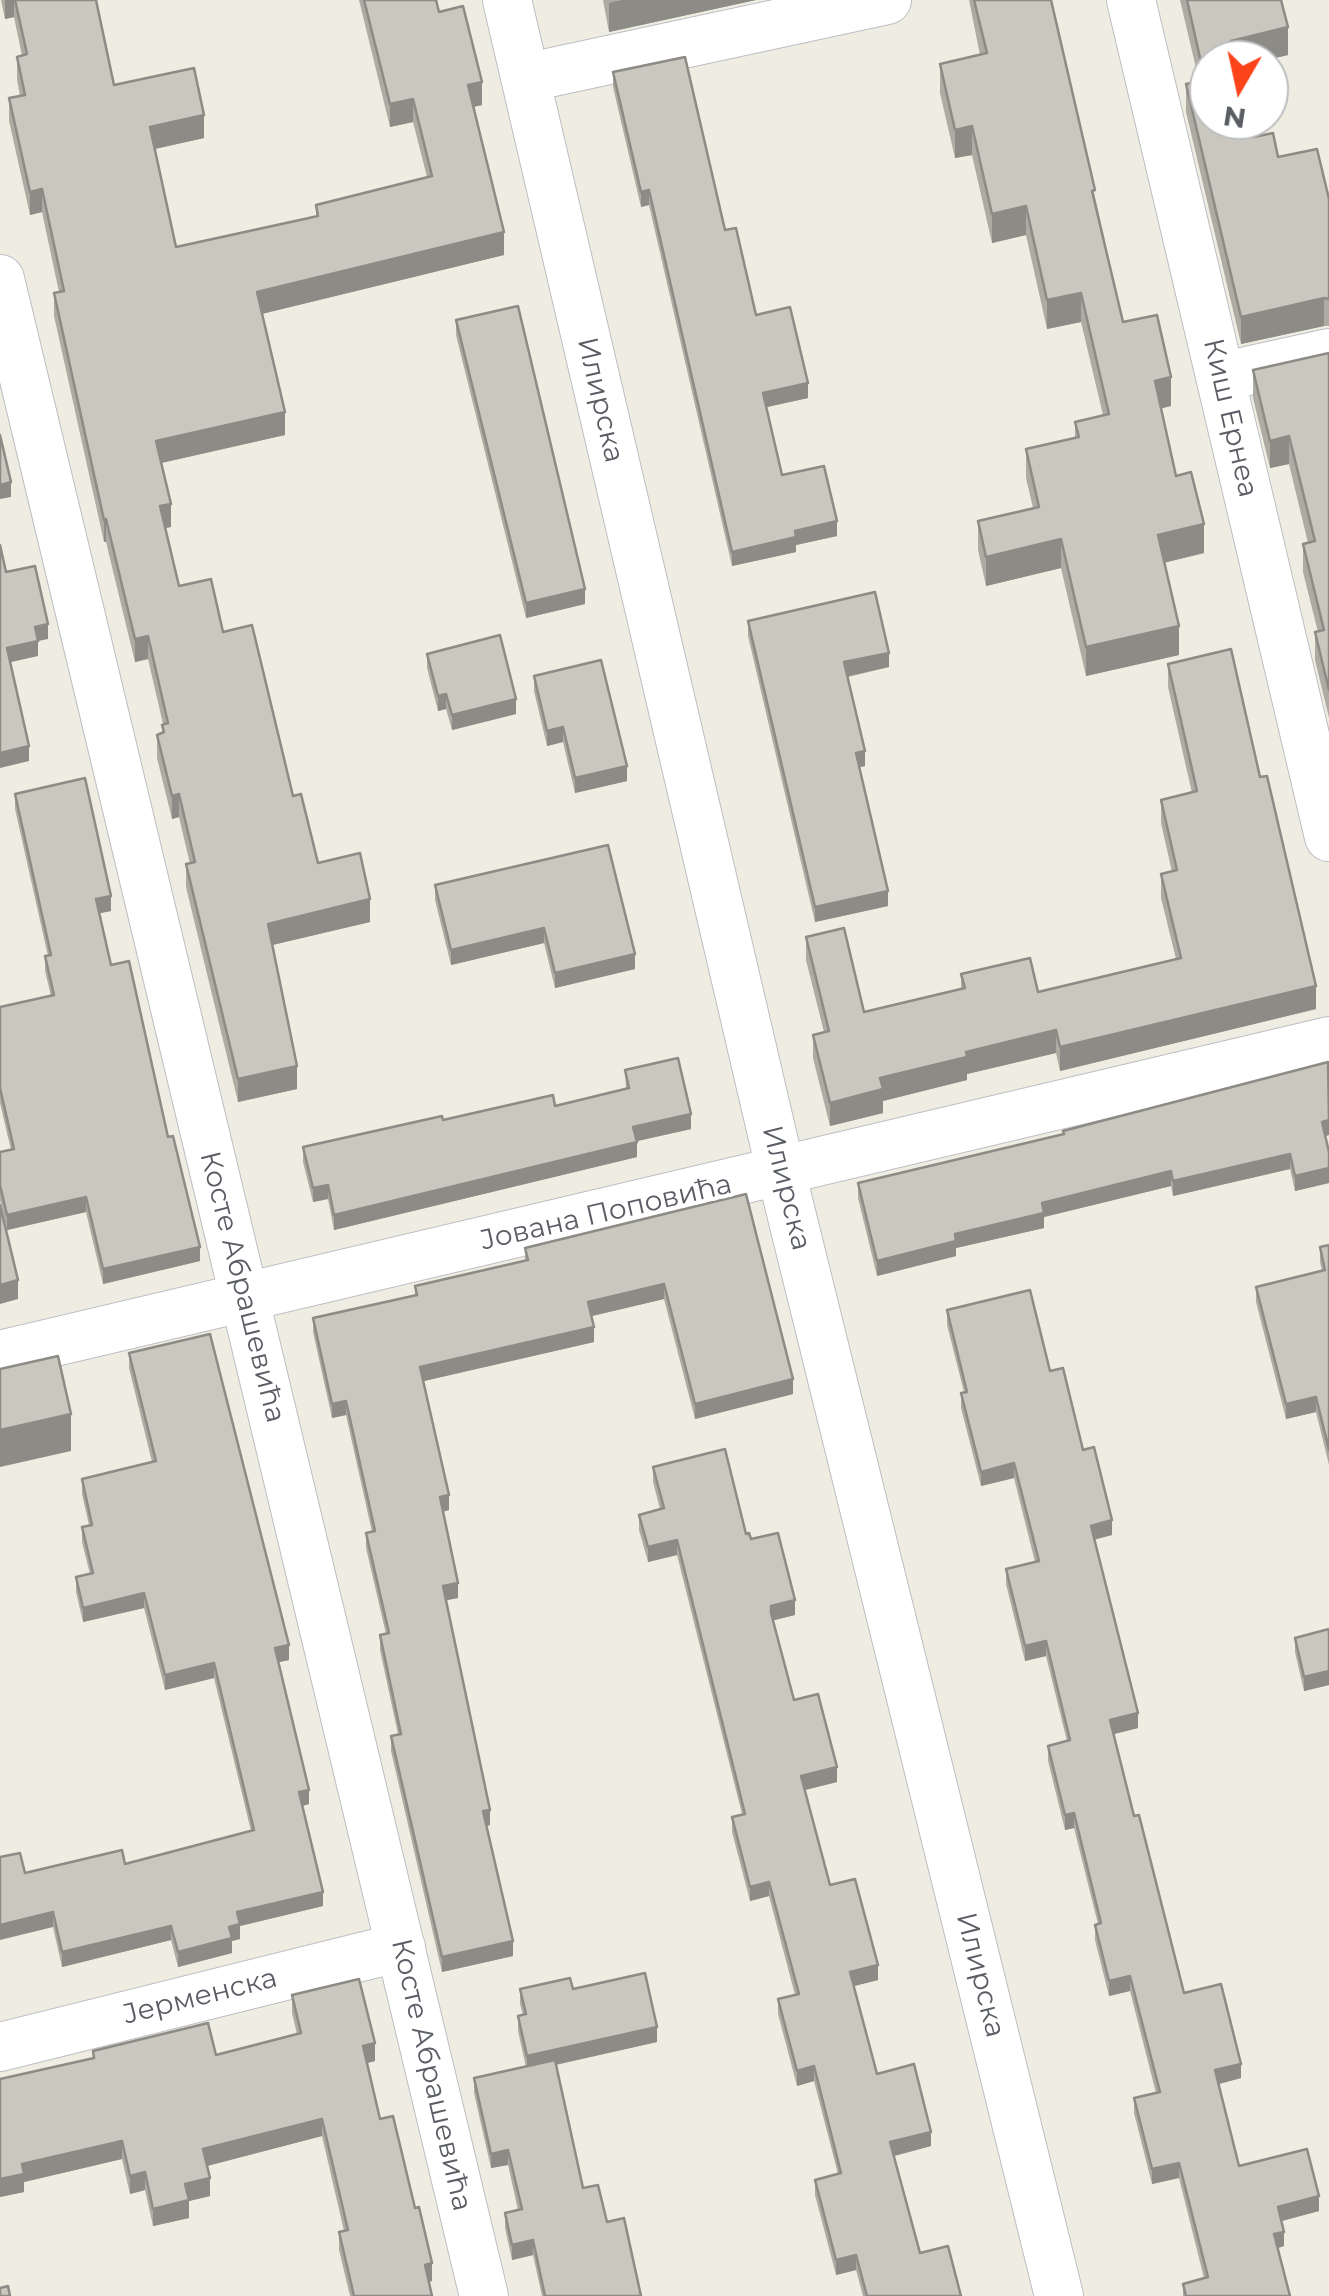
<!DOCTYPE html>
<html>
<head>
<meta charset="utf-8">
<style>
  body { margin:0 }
  #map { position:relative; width:1329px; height:2296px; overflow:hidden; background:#efede1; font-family:Montserrat,sans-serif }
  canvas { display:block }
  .north { position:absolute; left:1189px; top:40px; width:100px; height:100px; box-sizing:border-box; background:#fff; border:2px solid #bdbec1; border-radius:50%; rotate:189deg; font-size:28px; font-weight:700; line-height:40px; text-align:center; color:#5a5d64 }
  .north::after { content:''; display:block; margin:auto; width:35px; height:45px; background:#fc431a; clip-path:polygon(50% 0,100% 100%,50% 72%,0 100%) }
</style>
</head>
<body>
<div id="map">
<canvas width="1329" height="2296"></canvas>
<div class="north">N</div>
</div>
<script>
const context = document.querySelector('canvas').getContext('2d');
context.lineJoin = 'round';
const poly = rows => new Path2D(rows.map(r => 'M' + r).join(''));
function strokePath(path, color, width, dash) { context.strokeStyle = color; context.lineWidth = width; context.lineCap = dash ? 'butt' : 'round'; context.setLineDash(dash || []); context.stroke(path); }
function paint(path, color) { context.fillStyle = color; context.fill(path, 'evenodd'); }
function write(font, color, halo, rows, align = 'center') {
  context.font = font + ' Montserrat,sans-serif'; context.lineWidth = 8; context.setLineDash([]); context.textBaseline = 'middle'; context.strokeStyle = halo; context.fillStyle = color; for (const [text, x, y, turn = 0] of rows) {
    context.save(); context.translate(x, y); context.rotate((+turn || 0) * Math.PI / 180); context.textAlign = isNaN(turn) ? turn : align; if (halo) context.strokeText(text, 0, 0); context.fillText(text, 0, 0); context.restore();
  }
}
const street = poly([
  [507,0,781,1172,1059,2296],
  [1131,0,1329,837],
  [525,78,887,0],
  [0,279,484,2296],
  [1220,377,1329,353],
  [0,1355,1329,1041],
  [0,2047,401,1947]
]);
strokePath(street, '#bcbec4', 50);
strokePath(street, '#fff', 48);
paint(poly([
  [1,0,80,0,114,85,204,138,155,149,176,247,316,216,316,205,427,177,413,122,390,127,359,0,436,0,439,12,482,105,473,107,504,255,262,314,285,435,162,463,171,527,165,528,179,586,223,632,293,796,318,863,370,922,272,945,297,1089,238,1102,186,887,186,864,190,864,179,817,172,819,157,758,157,735,162,733,163,724,148,659,135,662,106,542,104,542,54,316,54,293,59,292,42,212,30,215,9,121,9,98,20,96,17,80,17,57,22,56,14,17,5,19],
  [603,0,756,0,609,32],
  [969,0,1051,0,1123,322,1171,406,1161,408,1176,476,1204,553,1164,563,1179,655,1086,676,1061,568,986,586,978,550,978,521,1033,508,1026,478,1026,449,1075,437,1075,422,1103,415,1081,322,1047,329,1026,235,992,243,972,155,955,158,940,93,940,64,980,55],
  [1180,0,1281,0,1288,55,1266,60,1209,60,1254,137,1329,199,1329,326,1324,326,1241,344,1186,112,1186,84,1199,81],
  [613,72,725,230,756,315,808,398,766,407,782,475,837,536,796,545,796,552,732,566,649,205,641,207,613,87],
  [456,320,585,604,526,618,456,335],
  [1329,353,1329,718,1315,660,1315,632,1318,632,1303,572,1303,544,1308,543,1289,464,1270,468,1253,398,1253,370],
  [748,621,889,667,848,677,865,766,859,767,888,906,815,922,748,636],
  [427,654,516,714,452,730,446,709,438,711,427,668],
  [1168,664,1260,777,1316,1009,1060,1071,1056,1053,967,1074,967,1080,883,1101,883,1113,830,1126,813,1058,813,1035,824,1032,806,960,806,937,864,1012,961,989,961,974,1038,992,1176,959,1161,898,1161,874,1172,872,1161,823,1161,800,1192,793,1168,687],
  [534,676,627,781,575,793,563,742,547,746,534,691],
  [15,794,111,911,100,913,111,965,168,1137,200,1261,103,1284,86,1212,7,1230,0,1200,0,1152,11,1150,0,1103,0,1007,51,996,45,971,45,956,48,956,15,809],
  [608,845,635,969,555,988,544,943,451,965,435,900,435,885],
  [1329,1067,1329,1135,1325,1136,1329,1152,1329,1183,1295,1191,1290,1169,1173,1196,1171,1186,1044,1217,1044,1228,956,1248,956,1256,877,1276,858,1198,858,1183,1063,1134],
  [625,1070,691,1129,637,1141,637,1157,334,1230,328,1199,313,1202,303,1162,303,1147,443,1120,555,1106,626,1089],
  [746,1194,793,1394,695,1419,664,1299,591,1316,594,1342,423,1381,449,1510,443,1512,458,1598,446,1600,490,1825,487,1826,513,1956,442,1972,391,1751,391,1736,398,1734,380,1650,380,1635,386,1634,366,1548,366,1533,372,1532,346,1415,332,1418,313,1332,313,1318,415,1295,415,1286,525,1261,525,1248],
  [1329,1245,1329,1465,1316,1412,1286,1419,1256,1302,1256,1287,1322,1271,1320,1262,1320,1247],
  [947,1310,1050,1371,1083,1450,1112,1535,1094,1540,1138,1728,1114,1734,1134,1816,1184,1993,1241,2078,1219,2084,1239,2166,1319,2211,1281,2221,1284,2246,1278,2248,1290,2296,1183,2296,1183,2284,1204,2278,1179,2178,1152,2184,1134,2113,1134,2098,1156,2093,1130,1991,1109,1996,1095,1940,1095,1925,1098,1924,1074,1828,1065,1830,1048,1761,1048,1746,1067,1741,1046,1656,1025,1661,1006,1584,1006,1569,1035,1562,1014,1478,981,1486,961,1408,961,1393,964,1392,947,1325],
  [129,1353,289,1660,279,1662,309,1804,302,1806,323,1906,240,1926,240,1939,232,1941,232,1953,178,1967,171,1940,62,1967,53,1927,25,1873,125,1864,251,1831,214,1678,165,1690,144,1608,83,1622,76,1592,76,1577,90,1574,82,1542,82,1527,89,1525,82,1494,82,1479,152,1462,129,1368],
  [653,1467,746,1534,751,1539,795,1615,773,1620,794,1700,837,1782,804,1790,830,1885,878,1980,854,1986,877,2074,931,2146,894,2156,920,2253,961,2296,863,2296,856,2270,836,2275,815,2195,815,2180,838,2174,814,2081,797,2086,778,2014,778,1999,795,1995,769,1896,750,1901,732,1832,732,1817,742,1814,677,1555,648,1562,639,1530,639,1515,660,1509,653,1482],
  [1329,1629,1329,1685,1304,1691,1295,1652,1295,1638],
  [520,1989,573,1989,657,2042,556,2065,583,2188,607,2222,641,2296,542,2296,533,2255,512,2260,505,2228,505,2213,518,2210,508,2165,491,2168,474,2093,474,2078,526,2067,518,2031,518,2016,523,2015,520,2004],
  [292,1995,375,2061,367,2063,380,2119,432,2281,429,2282,432,2296,350,2296,339,2250,339,2232,344,2231,322,2136,207,2166,210,2196,189,2201,189,2218,153,2226,145,2190,130,2194,122,2159,24,2182,24,2192,0,2197,0,2079,93,2058,93,2051,216,2055,297,2034,292,2013]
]), '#aeaba3');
paint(poly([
  [5,0,14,0,14,17,5,19],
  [622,0,756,0,609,32,609,3],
  [1288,27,1288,55,1266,60,1231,60,1231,41],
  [482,82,482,105,468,108,468,85],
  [413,99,413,122,390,127,390,104],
  [204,115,204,138,150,150,150,127],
  [972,126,972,155,955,158,955,130],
  [42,189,42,212,30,215,30,192],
  [649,190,649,205,641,207,641,192],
  [1026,206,1026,235,992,243,992,214],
  [504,232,504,255,257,315,257,292],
  [1081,293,1081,322,1047,329,1047,300],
  [1324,298,1324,326,1241,344,1241,317],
  [1171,377,1171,406,1155,410,1155,381],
  [808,383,808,398,763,408,763,393],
  [285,412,285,435,156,464,156,441],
  [1289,436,1289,464,1270,468,1270,441],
  [11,482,11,497,0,499,0,485],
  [171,504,171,527,160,529,160,506],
  [106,519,106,542,104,542,104,520],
  [837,521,837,536,796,545,796,552,732,566,732,552,795,531],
  [1204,524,1204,553,1158,564,1158,535],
  [1061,539,1061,568,986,586,986,557],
  [585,589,585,604,526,618,526,603],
  [48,624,48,639,38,641,38,656,7,663,7,648,35,627],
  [1179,626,1179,655,1086,676,1086,647],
  [148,636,148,659,135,662,135,639],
  [889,653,889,667,844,677,844,662],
  [446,694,446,709,438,711,438,696],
  [516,699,516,714,452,730,452,715],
  [563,727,563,742,547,746,547,731],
  [29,746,29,761,0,768,0,753],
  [865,751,865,766,856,768,856,753],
  [627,766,627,781,575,793,575,778],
  [179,794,179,817,172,819,172,796],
  [888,891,888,906,815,922,815,907],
  [111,896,111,911,96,914,96,899],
  [370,899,370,922,268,946,268,924],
  [544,928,544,943,451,965,451,950],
  [635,954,635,969,555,988,555,973],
  [1316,986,1316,1009,1060,1071,1060,1047],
  [1056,1030,1056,1053,967,1074,967,1080,883,1101,883,1113,830,1126,830,1103,880,1078,966,1052],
  [297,1066,297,1089,238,1102,238,1079],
  [691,1114,691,1129,633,1142,633,1127],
  [1329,1120,1329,1135,1322,1137,1322,1122],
  [637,1142,637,1157,334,1230,334,1215],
  [1290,1154,1290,1169,1173,1196,1173,1181],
  [1329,1168,1329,1183,1295,1191,1295,1176],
  [1171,1171,1171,1186,1044,1217,1044,1228,956,1248,956,1256,877,1276,877,1261,955,1234,1042,1203],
  [328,1185,328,1199,313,1202,313,1188],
  [86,1197,86,1212,7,1230,7,1215],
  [200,1247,200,1261,103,1284,103,1269],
  [18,1280,18,1299,0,1304,0,1285],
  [664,1284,664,1299,588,1317,588,1302],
  [594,1327,594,1342,420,1382,420,1367],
  [793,1379,793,1394,695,1419,695,1404],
  [1316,1397,1316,1412,1286,1419,1286,1404],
  [346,1401,346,1415,332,1418,332,1404],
  [71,1414,71,1451,0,1467,0,1430],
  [1014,1463,1014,1478,981,1486,981,1472],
  [449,1495,449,1510,440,1512,440,1497],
  [1112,1520,1112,1535,1091,1540,1091,1526],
  [677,1540,677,1555,648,1562,648,1547],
  [458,1583,458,1598,443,1601,443,1586],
  [144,1593,144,1608,83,1622,83,1608],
  [795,1600,795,1615,771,1621,771,1606],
  [1046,1641,1046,1656,1025,1661,1025,1646],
  [289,1645,289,1660,275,1663,275,1648],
  [214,1663,214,1678,165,1690,165,1675],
  [1329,1671,1329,1685,1304,1691,1304,1677],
  [1138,1713,1138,1728,1110,1735,1110,1720],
  [837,1767,837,1782,801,1791,801,1776],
  [309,1790,309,1804,299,1807,299,1792],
  [490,1810,490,1825,483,1826,483,1811],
  [1074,1813,1074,1828,1065,1830,1065,1815],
  [769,1882,769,1896,750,1901,750,1887],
  [323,1892,323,1906,240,1926,240,1939,232,1941,232,1953,178,1967,178,1952,229,1927,237,1912],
  [53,1912,53,1927,0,1940,0,1925],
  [171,1926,171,1940,62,1967,62,1952],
  [513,1941,513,1956,442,1972,442,1957],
  [878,1965,878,1980,850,1987,850,1972],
  [1130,1976,1130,1991,1109,1996,1109,1981],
  [657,2027,657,2042,527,2071,527,2056],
  [375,2043,375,2061,363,2064,363,2046],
  [1241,2064,1241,2078,1215,2085,1215,2070],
  [814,2066,814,2081,797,2086,797,2071],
  [322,2119,322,2136,203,2167,203,2149],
  [931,2132,931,2146,890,2157,890,2142],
  [122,2141,122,2159,24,2182,24,2192,0,2197,0,2179,22,2164],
  [508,2150,508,2165,491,2168,491,2154],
  [1179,2163,1179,2178,1152,2184,1152,2169],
  [145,2172,145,2190,130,2194,130,2176],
  [210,2178,210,2196,189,2201,189,2218,153,2226,153,2209,185,2184],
  [1319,2196,1319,2211,1278,2222,1278,2207],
  [1284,2232,1284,2246,1274,2249,1274,2234],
  [533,2240,533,2255,512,2260,512,2245],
  [856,2255,856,2270,836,2275,836,2260],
  [432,2263,432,2281,425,2283,425,2265]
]), '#8d8b85');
const building = poly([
  [15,0,96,0,114,85,194,68,204,115,150,127,176,247,318,216,316,205,432,176,413,99,390,104,364,0,436,0,439,12,463,6,482,82,468,85,504,232,257,292,285,412,156,441,171,504,160,506,179,586,211,579,223,632,252,625,293,796,301,794,318,863,360,853,370,899,268,924,297,1066,238,1079,186,864,195,862,179,794,172,796,157,735,164,732,162,725,168,723,148,636,135,639,106,519,104,520,54,293,64,291,42,189,30,192,9,98,25,95,17,57,27,54,15,0],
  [974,0,1051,0,1095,190,1092,191,1123,322,1157,315,1171,377,1155,381,1176,476,1191,472,1204,524,1158,535,1179,626,1086,647,1061,539,986,557,978,521,1039,507,1026,449,1079,437,1075,422,1109,414,1081,293,1047,300,1026,206,992,214,972,126,955,130,940,64,987,53,974,0],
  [1187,0,1281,0,1288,27,1231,41,1236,60,1209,60,1209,120,1250,120,1254,137,1273,133,1278,157,1317,149,1329,199,1329,299,1324,298,1241,317,1186,84,1205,80,1187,0],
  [685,57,725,230,736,228,756,315,790,307,808,383,763,393,782,475,824,466,837,521,795,531,796,537,732,552,649,190,641,192,613,72,685,57],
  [518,306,585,589,526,603,456,320,518,306],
  [1329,353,1329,690,1315,632,1324,630,1303,544,1315,541,1289,436,1270,441,1253,370,1329,353],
  [0,435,11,482,0,485,0,435],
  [0,545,6,572,35,566,48,624,35,627,38,641,7,648,29,746,0,753,0,545],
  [875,592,889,653,844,662,865,751,856,753,888,891,815,907,748,621,875,592],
  [500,635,516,699,452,715,446,694,438,696,427,654,500,635],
  [1231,649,1260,777,1267,776,1316,986,1060,1047,1056,1030,966,1052,967,1057,880,1078,883,1089,830,1103,813,1035,829,1031,806,937,844,928,864,1012,965,988,961,974,1030,958,1038,992,1181,958,1161,874,1177,870,1161,800,1197,791,1168,664,1231,649],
  [601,660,627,766,575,778,563,727,547,731,534,676,601,660],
  [85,778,111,896,96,899,111,965,129,961,168,1137,173,1136,200,1247,103,1269,86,1197,7,1215,0,1185,0,1152,14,1149,0,1088,0,1007,54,995,45,956,51,955,15,794,85,778],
  [608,845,635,954,555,973,544,928,451,950,435,885,608,845],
  [678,1058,691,1114,633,1127,637,1142,334,1215,328,1185,313,1188,303,1147,442,1116,443,1120,553,1095,555,1106,629,1088,625,1070,678,1058],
  [1328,1062,1329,1120,1322,1122,1329,1152,1329,1168,1295,1176,1290,1154,1173,1181,1171,1171,1042,1203,1044,1213,955,1234,956,1241,877,1261,858,1183,1064,1134,1063,1131,1328,1062],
  [746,1194,793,1379,695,1404,664,1284,588,1302,594,1327,420,1367,449,1495,440,1497,458,1583,443,1586,490,1810,483,1811,513,1941,442,1957,391,1736,401,1734,380,1635,389,1633,366,1533,375,1531,346,1401,332,1404,313,1318,417,1295,415,1286,528,1260,525,1248,746,1194],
  [0,1205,18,1280,0,1285,0,1205],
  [1329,1245,1329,1450,1316,1397,1286,1404,1256,1287,1325,1270,1320,1247,1329,1245],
  [1030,1290,1050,1371,1063,1368,1083,1450,1094,1447,1112,1520,1091,1526,1138,1713,1110,1720,1134,1816,1139,1815,1184,1993,1221,1984,1241,2064,1215,2070,1239,2166,1307,2149,1319,2196,1278,2207,1284,2232,1274,2234,1290,2296,1186,2296,1183,2284,1208,2277,1179,2163,1152,2169,1134,2098,1160,2092,1130,1976,1109,1981,1095,1925,1101,1923,1074,1813,1065,1815,1048,1746,1070,1740,1046,1641,1025,1646,1006,1569,1039,1561,1014,1463,981,1472,961,1393,967,1392,947,1310,1030,1290],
  [210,1334,289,1645,275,1648,309,1790,299,1792,323,1892,237,1912,240,1924,229,1927,232,1938,178,1952,171,1926,62,1952,53,1912,0,1925,0,1857,20,1853,25,1873,122,1850,125,1864,254,1830,214,1663,165,1675,144,1593,83,1608,76,1577,93,1573,82,1527,92,1525,82,1479,156,1461,129,1353,210,1334],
  [58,1356,71,1414,0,1430,0,1369,58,1356],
  [725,1449,746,1534,749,1533,751,1539,778,1533,795,1600,771,1606,771,1613,794,1700,818,1694,837,1767,801,1776,830,1885,855,1879,878,1965,850,1972,877,2074,914,2064,931,2132,890,2142,920,2253,948,2246,961,2296,867,2296,856,2255,836,2260,815,2180,841,2173,814,2066,797,2071,778,1999,799,1994,769,1882,750,1887,732,1817,745,1814,677,1540,648,1547,639,1515,664,1508,653,1467,725,1449],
  [1329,1629,1329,1671,1304,1677,1295,1638,1329,1629],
  [645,1973,657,2027,527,2056,518,2016,526,2014,520,1989,570,1978,573,1989,645,1973],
  [359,1979,375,2043,363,2046,380,2119,393,2116,415,2208,419,2207,432,2263,425,2265,432,2296,354,2296,339,2232,348,2230,322,2119,203,2149,210,2178,185,2184,189,2200,153,2209,145,2172,130,2176,122,2141,22,2164,24,2174,0,2179,0,2079,94,2058,93,2051,208,2023,216,2055,301,2033,292,1995,359,1979],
  [555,2060,583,2188,598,2185,607,2222,624,2218,641,2296,545,2296,533,2240,512,2245,505,2213,522,2209,508,2150,491,2154,474,2078,555,2060],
  [8,2286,10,2296,0,2296,0,2288,8,2286]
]);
paint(building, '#cac7be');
strokePath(building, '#8d8b85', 2.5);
write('28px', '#5a5d64', '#fff', [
  ["Илирска",600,400,77],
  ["Киш Ернеа",1230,418,77],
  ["Илирска",786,1188,76],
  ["Јована Поповића",606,1213,-13],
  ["Косте Абрашевића",242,1287,76],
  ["Илирска",980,1975,76],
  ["Јерменска",200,1997,-14],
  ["Косте Абрашевића",431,2075,77]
]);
</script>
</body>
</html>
